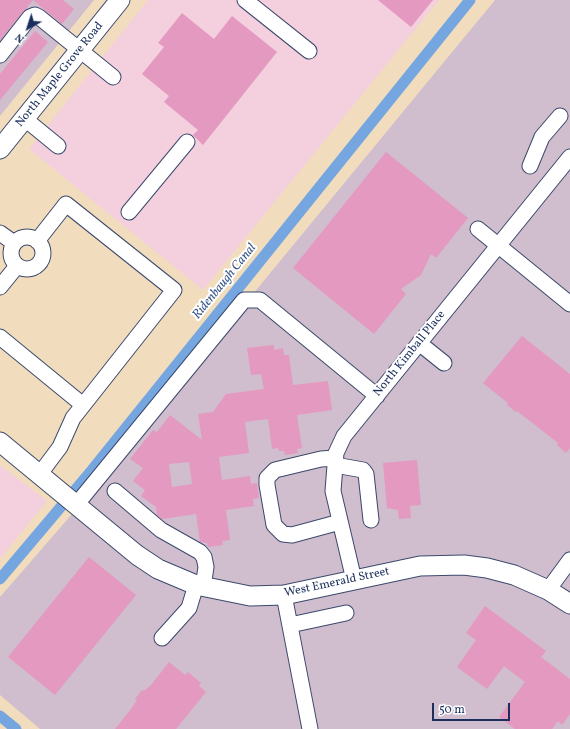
<!DOCTYPE html>
<html>
<head>
<meta charset="utf-8">
<style>
  body { margin:0 }
  #map { position:relative; width:570px; height:729px; overflow:hidden; background:#f1ddbd; font-family:Vollkorn,serif }
  canvas { display:block }
  .north { position:absolute; left:8px; top:8px; width:40px; height:40px; -webkit-text-stroke:3px #fff; paint-order:stroke; rotate:219deg; font-size:11px; font-weight:700; line-height:16px; text-align:center; color:#1b2f5e }
  .north::after { content:''; display:block; margin:auto; width:14px; height:18px; background:#1b2f5e; clip-path:polygon(50% 0,100% 100%,50% 72%,0 100%) }
  .scale { position:absolute; left:432px; top:703px; width:78px; height:18px; box-sizing:border-box; border:2px solid #1b2f5e; border-top:0; padding-left:5px; font-size:12px; line-height:14px; white-space:nowrap; color:#1b2f5e; -webkit-text-stroke:3px #fff; paint-order:stroke }
</style>
</head>
<body>
<div id="map">
<canvas width="570" height="729"></canvas>
<div class="north">N</div>
<div class="scale">50 m</div>
</div>
<script>
const context = document.querySelector('canvas').getContext('2d');
context.lineJoin = 'round';
function paint(path, color) { context.fillStyle = color; context.fill(path, 'evenodd'); }
const poly = rows => new Path2D(rows.map(r => 'M' + r).join(''));
function strokePath(path, color, width, dash) { context.strokeStyle = color; context.lineWidth = width; context.lineCap = dash ? 'butt' : 'round'; context.setLineDash(dash || []); context.stroke(path); }
function write(font, color, halo, rows, align = 'center') {
  context.font = font + ' Vollkorn,serif'; context.lineWidth = 4; context.setLineDash([]); context.textBaseline = 'middle'; context.strokeStyle = halo; context.fillStyle = color; for (const [text, x, y, turn = 0] of rows) {
    context.save(); context.translate(x, y); context.rotate((+turn || 0) * Math.PI / 180); context.textAlign = isNaN(turn) ? turn : align; if (halo) context.strokeText(text, 0, 0); context.fillText(text, 0, 0); context.restore();
  }
}
paint(poly([
  [148,0,439,0,203,290,29,149],
  [0,465,47,501,0,559]
]), '#f4cfdd');
paint(poly([
  [0,0,94,0,0,116],
  [495,0,570,0,570,729,40,729,0,695,0,597,66,521]
]), '#d0bdcd');
strokePath(poly([
  [0,579,92,470,470,0],
  [0,716,16,729]
]), '#76a6e0', 11);
paint(poly([
  [0,0,63,0,74,9,62,24,33,0,0,40],
  [378,0,433,0,411,27],
  [182,13,214,39,232,16,277,52,203,145,193,135,198,130,164,102,169,96,142,74,164,47,158,43],
  [35,31,48,42,0,100,0,74],
  [386,152,468,218,436,258,431,254,421,275,401,289,406,294,374,334,293,268],
  [522,336,570,374,570,448,566,453,557,445,558,443,517,411,516,412,507,405,508,403,483,383],
  [274,345,274,350,283,348,284,355,289,355,293,385,328,381,332,410,297,415,302,448,297,449,298,453,285,455,284,451,279,451,278,448,272,449,268,419,245,422,249,453,219,457,222,480,250,476,251,484,257,483,259,498,253,499,254,506,226,510,230,540,222,541,223,545,208,547,207,543,200,542,196,514,162,519,157,515,156,507,141,496,145,490,133,481,143,468,130,459,153,430,157,432,170,415,202,440,198,414,213,412,226,394,264,389,261,374,251,375,247,348],
  [189,462,192,484,172,487,169,464],
  [417,460,421,505,410,506,411,518,399,519,398,510,387,508,383,463],
  [89,557,136,595,55,695,8,657],
  [485,606,546,651,541,657,570,679,570,714,562,725,558,721,552,729,515,729,499,717,525,682,504,666,487,689,457,667,476,640,466,633],
  [169,662,185,675,188,672,201,683,199,686,206,692,176,729,115,729,131,709,137,700,135,699,142,690,144,691,151,685]
]), '#e499c0');
const minor = poly([
  [245,0,309,51],
  [0,55,30,17,35,15,39,17,113,77],
  [25,119,58,146],
  [530,166,542,137,560,116],
  [129,212,187,142],
  [478,229,570,304],
  [0,233,14,243],
  '11 253a16 16 0 1 1 32 0a16 16 0 1 1-32 0Z',
  [37,241,66,204,174,290,73,418,60,447,39,475],
  [0,287,17,266],
  [0,337,83,405],
  [419,343,444,363],
  [335,458,321,459,275,470,267,478,267,485,274,525,283,534,292,535,340,522],
  [335,465,363,470,366,474,371,520],
  [115,491,161,530,200,552,204,557,206,567,203,587],
  [76,505,244,300,260,300,377,396],
  [354,580,333,491,336,453,344,436,570,157],
  [548,590,570,560],
  [284,595,310,729],
  [290,625,346,613],
  [162,638,189,608,196,585]
]);
const major = poly([
  [0,149,120,0],
  [0,442,137,555,158,569,196,585,250,596,284,595,420,566,464,565,487,568,514,575,548,590,570,604]
]);
strokePath(minor, '#3b496c', 17);
strokePath(major, '#3b496c', 21);
strokePath(minor, '#fff', 15);
strokePath(major, '#fff', 19);
write('12px', '#1b2f5e', '#fff', [
  ["North Maple Grove Road",60,75,-51],
  ["North Kimball Place",410,354,-51],
  ["West Emerald Street",337,583,-12]
]);
write('italic 13px', '#3b598c', '#fff', [
  ["Ridenbaugh Canal",225,282,-51]
]);
</script>
</body>
</html>
